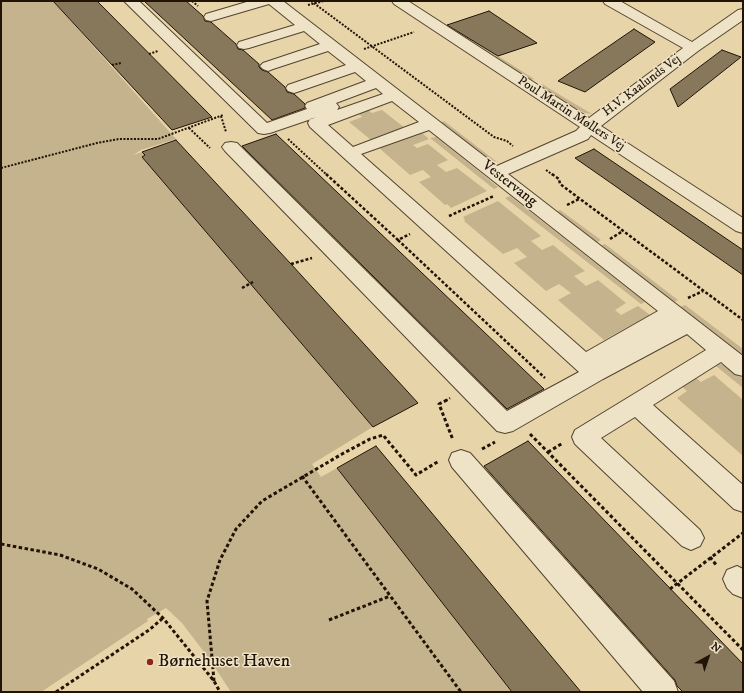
<!DOCTYPE html>
<html>
<head>
<meta charset="utf-8">
<style>
  body { margin:0 }
  #map { position:relative; width:744px; height:693px; overflow:hidden; background:#e7d4a9; font-family:"IM FELL DW Pica",serif }
  canvas { display:block }
  .frame { position:absolute; inset:0; border:2px solid #211406; pointer-events:none }
  .north { position:absolute; left:688px; top:637px; width:40px; height:40px; -webkit-text-stroke:3px #efe3c7; paint-order:stroke; rotate:40deg; font-size:11px; font-weight:700; line-height:16px; text-align:center; color:#211406 }
  .north::after { content:''; display:block; margin:auto; width:14px; height:18px; background:#211406; clip-path:polygon(50% 0,100% 100%,50% 72%,0 100%) }
</style>
</head>
<body>
<div id="map">
<canvas width="744" height="693"></canvas>
<div class="frame"></div>
<div class="north">N</div>
</div>
<script>
const context = document.querySelector('canvas').getContext('2d');
context.lineJoin = 'round';
function paint(path, color) { context.fillStyle = color; context.fill(path, 'evenodd'); }
const poly = rows => new Path2D(rows.map(r => 'M' + r).join(''));
function strokePath(path, color, width, dash) { context.strokeStyle = color; context.lineWidth = width; context.lineCap = dash ? 'butt' : 'round'; context.setLineDash(dash || []); context.stroke(path); }
function write(font, color, halo, rows, align = 'center') {
  context.font = font + ' "IM FELL DW Pica",serif'; context.lineWidth = 3; context.setLineDash([]); context.textBaseline = 'middle'; context.strokeStyle = halo; context.fillStyle = color; for (const [text, x, y, turn = 0] of rows) {
    context.save(); context.translate(x, y); context.rotate((+turn || 0) * Math.PI / 180); context.textAlign = isNaN(turn) ? turn : align; if (halo) context.strokeText(text, 0, 0); context.fillText(text, 0, 0); context.restore();
  }
}
paint(poly([
  [1,1,53,1,176,139,141,150,133,155,142,152,145,155,142,157,152,169,156,168,161,179,172,192,176,191,182,204,194,218,198,217,205,230,217,245,221,244,229,259,239,271,243,269,259,294,363,416,367,414,376,425,312,464,321,477,337,468,511,690,508,692,231,692,210,660,182,623,166,608,147,619,148,621,41,692,1,692],
  [458,30,534,79,527,81,452,32],
  [542,84,565,98,592,114,585,113,535,87],
  [368,110,372,113,382,110,405,128,371,140,349,122,362,117,358,113],
  [444,121,497,162,488,160,440,123],
  [420,131,429,139,413,145,417,148,428,144,448,160,437,165,446,172,457,168,487,191,451,208,447,204,445,205,419,182,431,177,423,170,410,175,378,147],
  [436,137,476,169,498,187,494,189,430,138],
  [510,196,645,302,641,304,505,198],
  [498,201,541,236,531,241,542,250,553,245,585,271,574,276,586,286,598,280,626,303,615,310,621,315,638,306,650,315,604,340,558,300,571,293,559,284,546,291,514,263,527,257,517,248,503,254,464,221,465,220,463,217],
  [560,210,601,240,596,243,556,212],
  [605,244,678,300,673,303,600,246],
  [685,305,743,349,743,356,680,307],
  [720,364,727,366,743,379,743,388,716,366,711,366],
  [714,375,743,400,743,456,677,398,687,391,680,385,694,376,701,382]
]), '#c5b38d');
const building = poly([
  [53,1,97,1,212,117,172,130,53,1],
  [144,1,186,1,203,16,205,21,211,22,236,44,238,49,243,50,259,64,259,67,262,70,268,72,285,87,287,92,294,94,305,104,305,108,272,120,144,1],
  [489,11,537,43,498,56,447,25,489,11],
  [634,29,655,42,585,92,558,81,634,29],
  [722,50,741,57,678,107,670,89,722,50],
  [276,134,544,389,507,409,242,146,276,134],
  [176,140,291,264,418,403,373,427,142,157,145,155,142,152,176,140],
  [594,149,743,250,743,275,575,158,594,149],
  [528,441,743,664,743,692,683,692,677,686,675,680,484,466,528,441],
  [376,446,581,692,512,692,337,468,376,446]
]);
paint(building, '#88785b');
strokePath(building, '#211406', 1);
const minor = poly([
  [124,1,139,1,267,123,307,109,305,106,307,103,366,81,355,72,300,91,294,93,288,91,286,88,288,85,346,65,328,51,273,69,268,71,263,69,260,66,263,63,320,44,304,31,249,48,244,49,239,48,237,45,239,42,295,25,269,4,211,21,206,20,204,17,206,14,250,1,283,1,497,166,576,131,580,127,394,4,392,1,408,1,589,118,683,48,605,4,603,1,620,1,692,42,738,10,743,9,743,20,698,51,601,126,743,218,743,233,736,231,591,135,588,139,508,174,743,356,743,376,735,374,721,362,653,405,743,485,743,512,734,509,635,417,601,438,700,530,704,538,700,546,691,550,682,546,575,444,572,437,575,430,706,350,687,334,603,379,513,431,505,433,497,431,225,151,222,147,225,143,231,142,237,143,507,411,579,372,310,127,308,123,310,119,317,117,270,133,264,134,258,133,124,1],
  [376,88,383,94,337,110,339,107,336,103,376,88],
  [392,101,419,122,353,147,328,125,392,101],
  [429,130,658,311,586,352,361,154,429,130],
  [461,450,470,453,674,681,678,692,643,692,452,467,449,460,452,453,461,450],
  [737,566,743,569,743,598,733,594,727,588,723,579,727,570,737,566]
]);
strokePath(minor, '#52442f', 2);
strokePath(poly([
  [192,1,198,6],
  [311,1,494,137,507,141,513,146],
  [308,5,324,1],
  [364,49,414,32],
  [149,54,158,51],
  [112,65,121,63],
  [221,116,226,132],
  [189,128,210,148],
  [288,139,327,175],
  [1,168,97,143,119,139,158,139,223,115],
  [546,170,553,175]
]), '#211406', 2, [2, 1.5]);
strokePath(poly([
  [326,174,398,240,410,234],
  [552,174,559,179,560,184,743,320],
  [567,205,579,199],
  [449,216,494,196],
  [610,239,623,231],
  [398,240,545,378],
  [291,264,312,258],
  [242,288,253,282],
  [688,298,703,291],
  [445,401,450,398]
]), '#211406', 2.5, [3, 2]);
strokePath(poly([
  [447,400,439,404,453,440],
  [530,434,743,650],
  [482,449,495,442],
  [548,452,563,443],
  [302,476,461,692],
  [1,544,60,555,98,569,132,589,163,618,214,681,220,692],
  [710,557,717,566],
  [670,589,743,533],
  [329,620,390,596],
  [214,681,207,601,220,560,236,529,262,501,342,454,370,439,383,435,416,475,439,461],
  [56,692,149,630,163,618]
]), '#211406', 3, [3.5, 2.5]);
paint(minor, '#efe3c7');
for (const [x, y, r, color] of [
  [150,662,4,"#8f2418"]
]) { const dot = new Path2D(); dot.arc(x, y, r, 0, 2 * Math.PI); context.fillStyle = color; context.fill(dot); strokePath(dot, '#efe3c7', 1.5); }
write('13px', '#211406', '#efe3c7', [
  ["H.V. Kaalunds Vej",642,86,-37],
  ["Poul Martin Møllers Vej",571,114,33]
]);
write('15px', '#211406', '#efe3c7', [
  ["Vestervang",509,184,38]
]);
write('18px', '#211406', '#efe3c7', [
  ["Børnehuset Haven",158,662]
], 'left');
</script>
</body>
</html>
